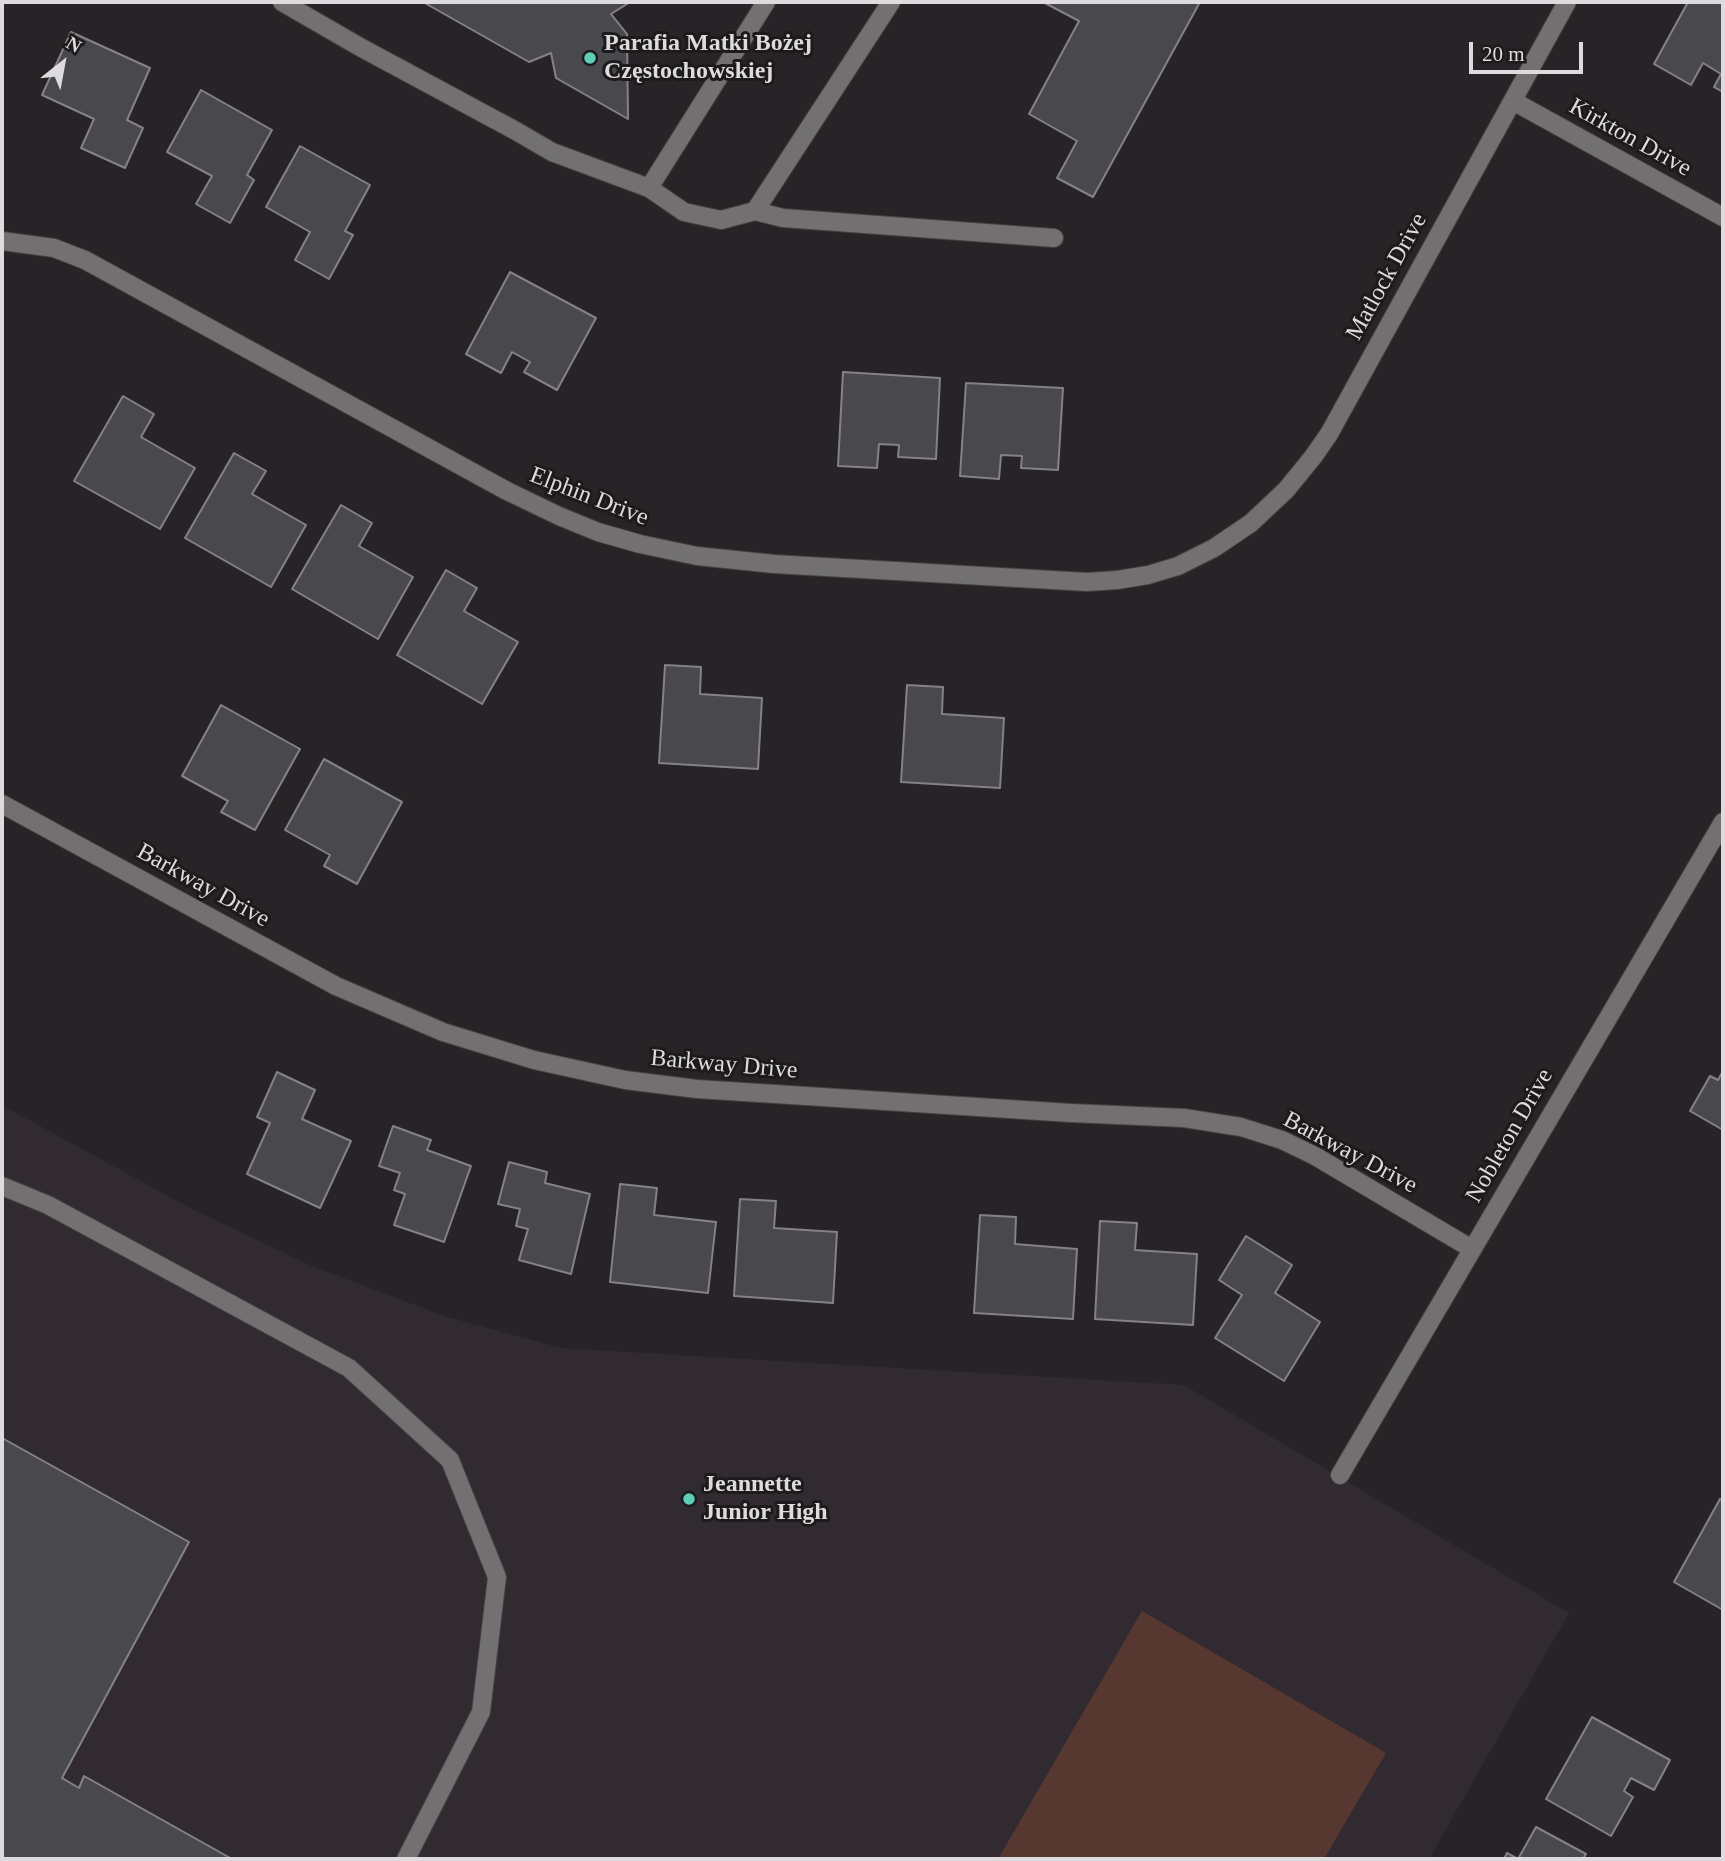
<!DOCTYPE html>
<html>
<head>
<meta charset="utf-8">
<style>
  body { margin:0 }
  #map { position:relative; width:1725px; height:1861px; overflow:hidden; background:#272326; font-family:"Times New Roman",serif }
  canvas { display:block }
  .frame { position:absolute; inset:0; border:4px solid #dddbdd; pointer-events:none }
  .north { position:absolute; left:28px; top:28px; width:70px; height:70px; -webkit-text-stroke:5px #1d1a1c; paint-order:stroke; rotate:31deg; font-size:19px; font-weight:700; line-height:28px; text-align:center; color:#dddbdd }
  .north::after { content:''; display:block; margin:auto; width:24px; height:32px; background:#dddbdd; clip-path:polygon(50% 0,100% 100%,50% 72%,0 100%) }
  .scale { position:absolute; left:1469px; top:42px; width:114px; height:32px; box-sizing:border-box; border:4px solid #dddbdd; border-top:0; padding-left:9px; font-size:21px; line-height:24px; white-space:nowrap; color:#dddbdd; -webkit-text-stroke:5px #1d1a1c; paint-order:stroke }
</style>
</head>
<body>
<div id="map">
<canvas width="1725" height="1861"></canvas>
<div class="frame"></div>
<div class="north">N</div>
<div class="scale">20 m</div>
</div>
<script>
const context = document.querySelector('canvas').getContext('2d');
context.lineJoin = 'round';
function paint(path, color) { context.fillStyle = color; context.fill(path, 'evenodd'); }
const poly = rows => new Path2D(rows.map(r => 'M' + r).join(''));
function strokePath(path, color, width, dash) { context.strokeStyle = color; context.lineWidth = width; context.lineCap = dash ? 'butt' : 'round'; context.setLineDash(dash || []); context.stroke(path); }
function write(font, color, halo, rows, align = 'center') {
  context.font = font + ' "Times New Roman",serif'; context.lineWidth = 6; context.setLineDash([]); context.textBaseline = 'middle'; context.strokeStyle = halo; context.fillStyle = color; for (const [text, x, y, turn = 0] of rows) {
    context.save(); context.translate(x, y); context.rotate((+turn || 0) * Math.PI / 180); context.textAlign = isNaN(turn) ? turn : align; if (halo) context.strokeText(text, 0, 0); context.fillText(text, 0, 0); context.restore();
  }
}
paint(poly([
  [2,1105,190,1208,312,1266,444,1316,561,1348,1184,1385,1569,1613,1429,1859,2,1859]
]), '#322a31');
paint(poly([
  [1142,1611,1386,1753,1324,1859,998,1859]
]), '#563831');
const building = poly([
  [423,2,627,2,627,4,611,14,627,34,628,119,556,78,551,53,529,62,423,2],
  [1043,2,1200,2,1093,197,1057,178,1077,141,1029,114,1079,21,1043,2],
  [1688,2,1723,2,1723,92,1714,87,1721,74,1703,63,1691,85,1654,64,1688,2],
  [71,32,150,68,127,120,143,128,125,168,81,148,94,119,42,95,71,32],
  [201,90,272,130,247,175,254,180,230,223,196,204,212,176,167,152,201,90],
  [300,146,370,185,345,231,353,235,329,279,295,260,310,232,266,207,300,146],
  [510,272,596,318,557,390,524,372,530,362,512,352,501,373,466,354,510,272],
  [843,372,940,378,936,459,898,457,899,445,879,444,877,468,838,466,843,372],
  [966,383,1063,388,1058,470,1021,468,1022,456,1001,455,999,479,960,476,966,383],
  [123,396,154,414,141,437,195,468,160,529,74,481,123,396],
  [234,453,266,471,252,494,306,525,271,587,185,538,234,453],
  [341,505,372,523,359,546,413,577,378,639,292,589,341,505],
  [446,570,477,588,464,611,518,642,482,704,397,655,446,570],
  [665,665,701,667,700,694,762,698,758,769,659,763,665,665],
  [907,685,943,687,942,714,1004,718,1000,788,901,782,907,685],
  [221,705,300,749,255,830,221,812,228,801,182,776,221,705],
  [324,759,402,802,357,884,324,866,330,855,285,830,324,759],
  [1723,1071,1723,1130,1690,1111,1710,1076,1718,1080,1723,1071],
  [277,1072,315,1090,302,1119,351,1141,320,1208,247,1174,270,1123,257,1117,277,1072],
  [393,1126,431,1140,427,1150,471,1166,444,1242,394,1225,405,1194,394,1190,400,1173,379,1166,393,1126],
  [509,1162,547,1172,545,1183,590,1194,571,1274,519,1260,528,1229,516,1226,520,1209,498,1204,509,1162],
  [620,1184,657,1188,654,1215,716,1222,708,1293,610,1282,620,1184],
  [740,1199,776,1201,774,1228,837,1232,833,1303,734,1296,740,1199],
  [980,1215,1016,1217,1015,1244,1077,1249,1073,1319,974,1313,980,1215],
  [1100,1221,1137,1223,1135,1250,1197,1254,1193,1325,1095,1319,1100,1221],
  [1246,1236,1292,1265,1275,1293,1320,1322,1284,1381,1215,1338,1242,1295,1219,1280,1246,1236],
  [2,1438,189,1542,62,1778,79,1788,84,1776,232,1859,2,1859,2,1438],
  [1720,1499,1723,1501,1723,1610,1674,1582,1720,1499],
  [1592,1717,1670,1760,1654,1790,1631,1778,1624,1791,1633,1797,1611,1836,1546,1799,1592,1717],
  [1536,1827,1586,1854,1583,1859,1504,1859,1507,1853,1518,1859,1536,1827]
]);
paint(building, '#49484c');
strokePath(building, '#848287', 2);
const minor = poly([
  [282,2,360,47,516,131,552,152,649,188],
  [766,2,649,188,684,212,721,220,755,211,891,2],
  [1513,101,1723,217],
  [755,211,783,218,1054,238],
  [2,241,54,248,85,260,507,491,559,516,598,532,640,544,697,556,774,564,1087,582,1117,580,1148,575,1178,566,1214,548,1251,523,1286,490,1313,457,1329,434,1567,2],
  [2,804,336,986,443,1032,534,1060,625,1080,697,1089,1071,1113,1184,1118,1241,1127,1282,1140,1315,1156,1472,1249],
  [2,1186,48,1205,349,1368,450,1460,497,1577,481,1712,406,1859],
  [1340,1475,1723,822]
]);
strokePath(minor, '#444043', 20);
strokePath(minor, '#727070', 18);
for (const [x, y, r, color] of [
  [590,58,7,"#5dceb8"],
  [689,1499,7,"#5dceb8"]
]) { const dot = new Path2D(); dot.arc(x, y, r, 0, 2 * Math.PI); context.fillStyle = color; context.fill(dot); strokePath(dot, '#1d1a1c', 2.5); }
write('bold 24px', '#dddbdd', '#1d1a1c', [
  ["Parafia Matki Bożej",604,44],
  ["Częstochowskiej",604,72],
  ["Jeannette",703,1485],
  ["Junior High",703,1513]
], 'left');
write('24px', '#dddbdd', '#1d1a1c', [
  ["Kirkton Drive",1630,138,29],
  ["Matlock Drive",1387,277,-61],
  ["Elphin Drive",589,497,21],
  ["Barkway Drive",203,886,29],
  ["Barkway Drive",724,1065,5],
  ["Nobleton Drive",1510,1136,-60],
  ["Barkway Drive",1350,1153,28]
]);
</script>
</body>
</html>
